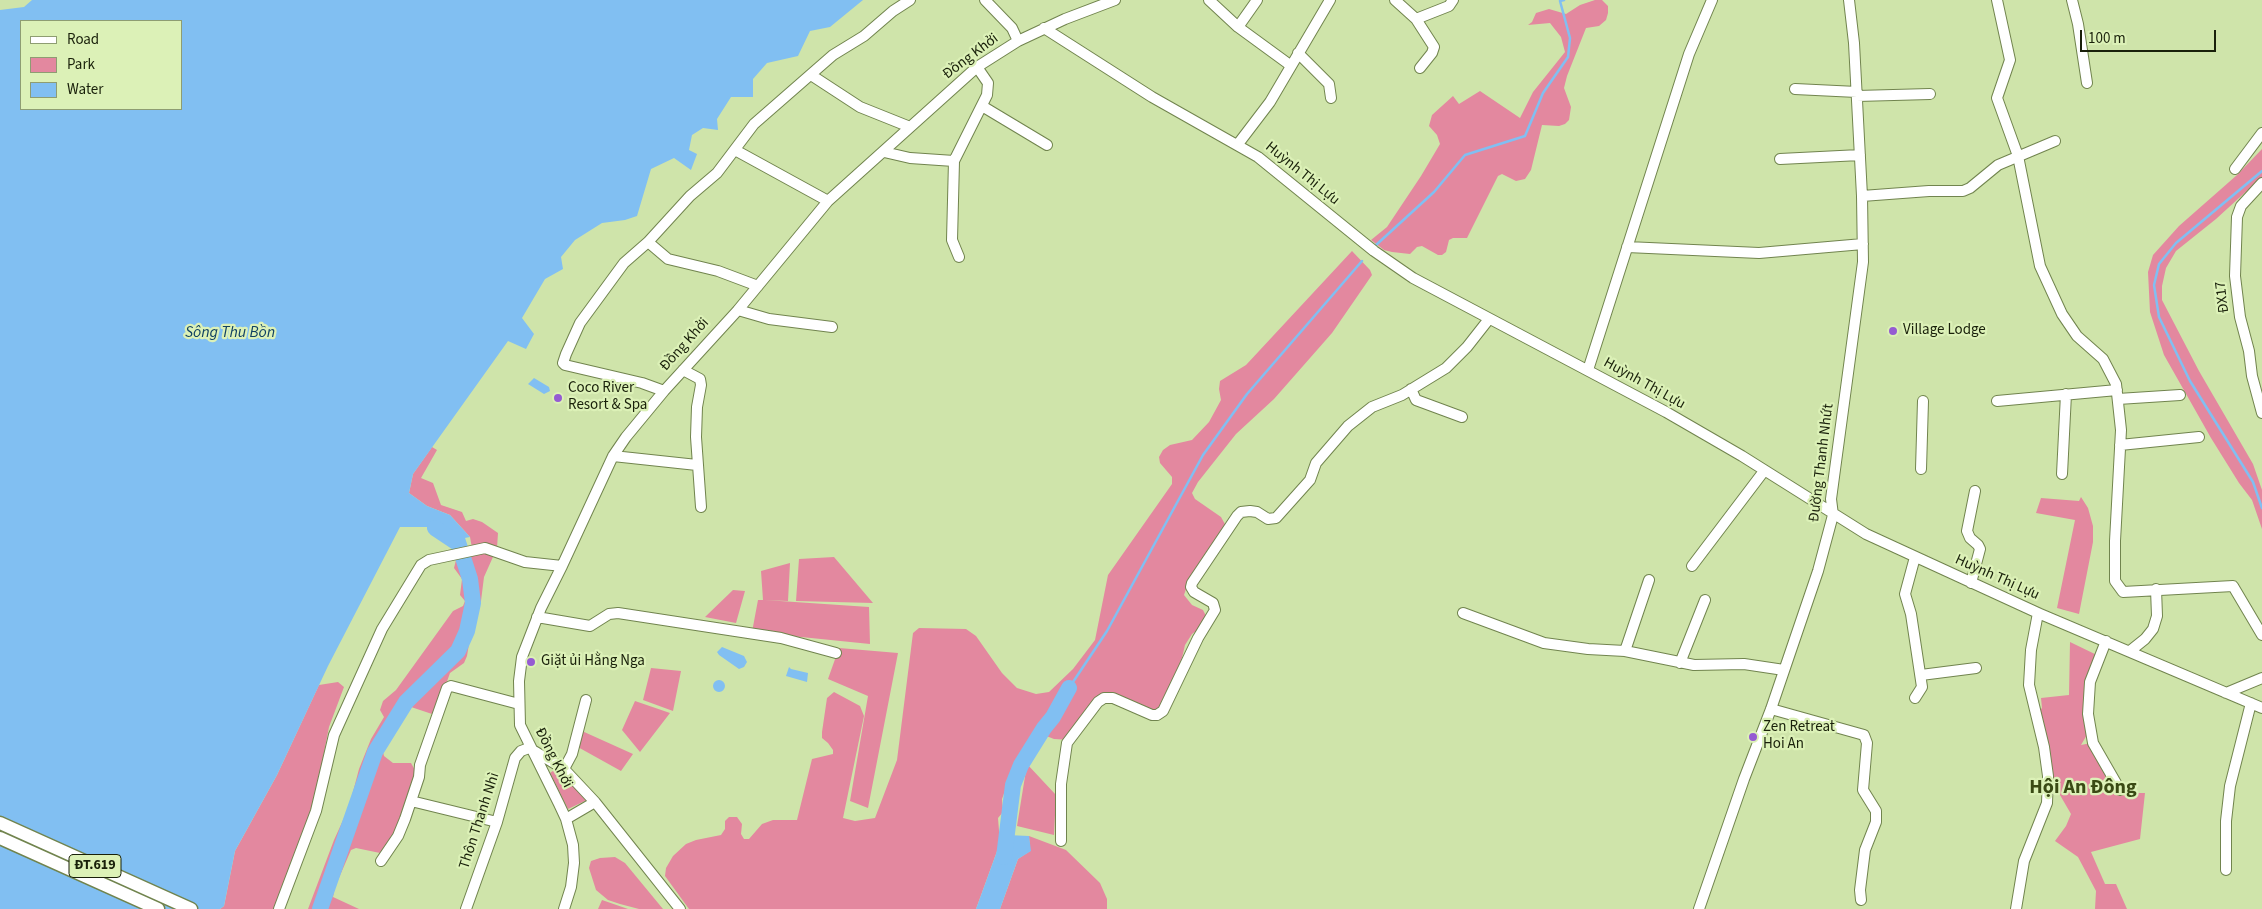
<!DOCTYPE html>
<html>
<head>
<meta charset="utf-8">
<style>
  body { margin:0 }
  #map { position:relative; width:2262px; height:909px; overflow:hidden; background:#cfe4aa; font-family:"Source Sans 3",sans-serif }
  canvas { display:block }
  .legend { position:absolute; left:20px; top:20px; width:162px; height:90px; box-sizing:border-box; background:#dcf1b7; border:1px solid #8e9d72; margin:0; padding:6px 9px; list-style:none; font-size:15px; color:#19200a }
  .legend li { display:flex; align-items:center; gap:10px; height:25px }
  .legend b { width:25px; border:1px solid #8e9d72 }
  .scale { position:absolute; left:2080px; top:30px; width:136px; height:22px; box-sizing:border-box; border:2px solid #19200a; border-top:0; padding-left:6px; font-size:15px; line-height:18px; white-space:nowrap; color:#19200a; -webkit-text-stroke:4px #dcf1b7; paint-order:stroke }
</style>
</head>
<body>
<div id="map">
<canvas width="2262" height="909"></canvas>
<ul class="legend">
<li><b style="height:6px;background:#fff"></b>Road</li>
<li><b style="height:14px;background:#e3889f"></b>Park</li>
<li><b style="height:14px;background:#81bff2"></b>Water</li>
</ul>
<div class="scale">100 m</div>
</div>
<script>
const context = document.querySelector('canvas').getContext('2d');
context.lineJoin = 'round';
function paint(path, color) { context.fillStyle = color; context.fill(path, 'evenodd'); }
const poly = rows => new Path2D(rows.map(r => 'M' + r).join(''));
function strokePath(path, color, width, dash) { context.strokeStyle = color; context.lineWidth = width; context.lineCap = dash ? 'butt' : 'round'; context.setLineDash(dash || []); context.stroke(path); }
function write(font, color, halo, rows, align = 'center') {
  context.font = font + ' "Source Sans 3",sans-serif'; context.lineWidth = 4.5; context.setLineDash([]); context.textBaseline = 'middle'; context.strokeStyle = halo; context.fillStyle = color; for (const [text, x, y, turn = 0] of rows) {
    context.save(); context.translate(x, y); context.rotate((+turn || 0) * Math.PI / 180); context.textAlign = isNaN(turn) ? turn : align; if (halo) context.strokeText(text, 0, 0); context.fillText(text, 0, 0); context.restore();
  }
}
paint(poly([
  [1595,0,1602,0,1608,6,1608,13,1606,20,1599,26,1586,28,1567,76,1564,88,1571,107,1569,120,1565,124,1559,126,1542,125,1531,170,1525,179,1516,181,1502,174,1498,176,1467,238,1453,238,1449,240,1446,252,1442,255,1438,255,1422,246,1417,247,1410,254,1392,252,1384,250,1371,240,1387,227,1421,176,1440,144,1437,135,1429,126,1432,115,1453,96,1459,104,1480,91,1520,118,1533,92,1565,52,1561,37,1550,23,1528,25,1532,22,1536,13,1549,9,1566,14,1580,5],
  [2262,149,2262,177,2216,219,2176,251,2166,268,2162,286,2162,300,2199,371,2253,464,2262,490,2262,529,2252,500,2239,483,2211,438,2164,355,2150,312,2148,272,2153,255,2179,226,2237,175],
  [1352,251,1370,270,1372,275,1332,333,1274,399,1236,434,1198,482,1192,493,1195,499,1221,517,1226,526,1187,586,1184,595,1192,605,1203,610,1206,616,1205,624,1192,634,1185,645,1182,658,1159,713,1105,698,1070,740,1054,739,1036,732,1017,758,1002,799,1003,812,998,818,1000,843,976,909,689,909,665,876,666,868,673,856,686,844,696,840,721,835,725,829,725,821,729,817,737,817,742,824,741,834,744,839,749,839,762,824,773,820,797,820,812,759,833,754,833,750,828,743,822,738,822,732,827,698,834,692,860,706,864,716,843,818,855,821,875,818,897,760,913,633,919,628,966,629,976,636,1002,673,1017,688,1036,694,1049,692,1073,669,1095,640,1108,575,1172,484,1172,477,1160,463,1159,457,1163,450,1170,445,1192,440,1209,422,1221,400,1219,389,1220,381,1246,365],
  [432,447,437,450,421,478,433,483,441,505,462,512,466,521,473,519,482,522,498,533,497,548,484,577,481,601,472,626,467,656,464,663,450,673,436,712,432,714,405,705,394,723,383,752,384,756,393,763,411,763,416,772,397,832,385,850,380,853,356,848,351,850,335,887,333,897,359,909,308,909,334,840,349,807,359,769,371,739,384,717,380,710,383,701,396,690,453,611,463,606,465,601,460,595,462,579,454,568,456,560,473,554,470,537,450,515,427,506,409,493,413,474],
  [2081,497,2088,508,2093,526,2093,542,2079,614,2057,608,2075,520,2036,513,2041,498,2079,501],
  [834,557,873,603,796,601,799,559],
  [790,563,788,601,765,600,869,607,870,644,752,632,758,600,763,600,761,571],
  [733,590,745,591,736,623,705,617],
  [2070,642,2101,657,2087,709,2088,733,2081,745,2091,743,2106,761,2113,793,2145,793,2140,839,2091,852,2105,884,2116,884,2127,909,2095,909,2096,891,2078,857,2055,841,2066,826,2071,814,2053,783,2044,733,2037,713,2042,708,2041,698,2069,695],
  [839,648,898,653,868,808,850,801,868,696,828,679],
  [651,668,681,671,673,711,643,700],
  [338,682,344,687,329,727,314,803,277,909,220,909,224,906,235,851,277,775,319,685],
  [635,701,670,713,640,752,622,730],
  [582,731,633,754,621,771,576,746],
  [1027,764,1056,795,1054,835,1017,826],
  [557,768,587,800,568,809,550,773],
  [1029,836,1066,850,1100,883,1107,899,1107,909,1000,909,1018,859,1030,851],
  [615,857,625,863,663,909,639,909,620,904,608,900,596,890,589,868,591,861,600,858],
  [602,900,628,909,629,909,598,909]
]), '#e3889f');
paint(poly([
  [32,0,863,0,830,27,810,31,798,56,767,63,753,79,753,97,731,97,717,119,718,130,703,128,692,135,689,150,697,154,691,170,674,158,651,169,637,216,625,220,602,223,575,240,561,257,563,269,545,279,522,318,534,334,526,349,508,341,413,474,409,493,427,506,450,515,470,537,444,542,432,527,400,527,328,666,277,775,235,851,224,906,220,909,0,909,0,10,24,7],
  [21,21,181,21,181,109,21,109],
  [534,378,549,387,550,391,544,394,528,384],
  [722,647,744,656,747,662,744,667,739,669,719,655,717,652],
  [789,667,791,669,808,673,807,682,786,676],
  '713 686a6 6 0 1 1 12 0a6 6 0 1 1-12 0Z',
  [1007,835,1029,836,1031,851,1018,859,1000,909,976,909,1000,843]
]), '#81bff2');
strokePath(poly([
  [2262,171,2176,243,2159,264,2154,285,2159,317,2190,381,2253,482,2262,508],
  [1376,245,1434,192,1465,155,1525,136,1543,93,1568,57,1570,38,1560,1,1564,0],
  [1069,688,1107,631,1203,455,1247,394,1362,261]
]), '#81bff2', 2.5);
strokePath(poly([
  [1004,857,1013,785,1021,765,1044,728,1053,717,1069,688],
  [320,909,375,752,406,702,458,651,467,631,473,603,470,579,457,539,456,542,435,528]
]), '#81bff2', 16);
const minor = poly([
  [985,0,1012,28,1018,41],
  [1209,0,1238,27,1290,65],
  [1395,0,1416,19,1434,47,1432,53,1420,68],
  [1997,0,2010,60,1997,98,2018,156,2040,266,2062,314,2077,336,2103,359,2116,384,2121,430,2115,541,2115,581,2123,592,2233,586,2262,635],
  [2072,0,2078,24,2087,83],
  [1416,19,1449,6,1453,0],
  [1238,27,1257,0],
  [1044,28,1152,97,1258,157,1374,251,1413,278,1666,412,1742,456,1866,534,2038,613,2262,708],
  [1298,53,1329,84,1331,98],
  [811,75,860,107,910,127],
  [1795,89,1857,92],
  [1857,96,1930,94],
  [982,106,1047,145],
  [1238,144,1270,102,1330,0],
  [735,150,828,201],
  [884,152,910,158,954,161],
  [1780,159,1860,155],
  [2235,169,2262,133],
  [2262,183,2241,206,2237,217,2235,276,2240,317,2249,351,2252,376,2262,413],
  [1862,196,1929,191,1963,191,1970,188,1998,165,2055,141],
  [648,242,668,259,718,271,758,286],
  [1627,247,1759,253,1863,244],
  [959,257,952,240,954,161,987,95,988,83,977,67],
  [738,310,769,319,832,327],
  [683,370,700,379,701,385,697,407,696,437,701,507],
  [1588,370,1689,54,1712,0],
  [1411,389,1416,400,1462,417],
  [664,391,642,383,565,365,563,363,566,354,580,323,624,263,648,242,690,196,717,173,754,124,833,55,864,36,893,11,910,0],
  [2118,399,2180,395],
  [1997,401,2117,390],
  [2120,445,2199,437],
  [613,456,697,465],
  [1921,469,1923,401],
  [2062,474,2066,394],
  [1915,557,1905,594,1911,614,1922,687,1915,698],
  [1692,566,1764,471],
  [1971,583,1980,549,1978,545,1970,538,1967,531,1975,491],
  [1463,613,1544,643,1588,649,1625,651,1694,665,1744,664,1784,670],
  [537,617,590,626,609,614,618,613,781,638,836,653],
  [2106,641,2090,682,2088,714,2093,743,2120,790],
  [1625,651,1649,580],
  [2130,651,2145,639,2153,629,2157,616,2156,589],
  [1680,663,1705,600],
  [1921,675,1976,668],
  [2226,693,2262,678],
  [1771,709,1864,735,1867,743,1863,790,1876,811,1876,822,1865,850,1860,890,1861,900],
  [564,769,572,754,586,700],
  [411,801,497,822],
  [566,819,595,802],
  [1061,841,1061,784,1067,743,1098,702,1104,698,1113,698,1152,715,1157,715,1163,711,1198,638,1215,610,1213,603,1194,592,1191,587,1192,583,1237,516,1241,512,1250,511,1257,512,1268,519,1276,518,1310,480,1316,463,1348,426,1372,407,1402,395,1446,368,1467,347,1489,319],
  [381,861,398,836,405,819,419,777,420,765,447,688,451,686,519,704],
  [2226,870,2226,821,2230,786,2251,703],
  [279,909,316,811,334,735,382,629,421,565,429,560,485,548,525,562,562,566],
  [466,909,497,822,515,758,521,751,529,748,564,769,595,802,680,909],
  [564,909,571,887,574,863,573,845,566,819,559,804,520,725,519,681,522,657,541,608,562,566,613,456,626,437,664,391,738,310,828,201,977,67,1018,41,1065,19,1115,0],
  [1699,909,1744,779,1771,709,1818,571,1833,515,1831,499,1863,262,1862,196,1854,43,1849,0],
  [2016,909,2024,861,2047,803,2048,776,2044,747,2029,685,2031,650,2038,613]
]);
const major = poly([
  [0,823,191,909],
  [0,838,158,909]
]);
strokePath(minor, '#71844e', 12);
strokePath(major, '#71844e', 15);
strokePath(minor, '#fff', 10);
strokePath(major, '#fff', 12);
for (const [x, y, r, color] of [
  [1893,331,5,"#955bd2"],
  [558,398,5,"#955bd2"],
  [531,662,5,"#955bd2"],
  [1753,737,5,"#955bd2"]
]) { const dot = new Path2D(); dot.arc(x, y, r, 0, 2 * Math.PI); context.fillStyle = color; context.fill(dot); strokePath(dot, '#dcf1b7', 2); }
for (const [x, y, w] of [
  [95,866,52]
]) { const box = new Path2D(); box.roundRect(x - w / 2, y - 11.5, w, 23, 4); context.fillStyle = '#dcf1b7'; context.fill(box); strokePath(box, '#19200a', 1); }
write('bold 14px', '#19200a', null, [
  ["ĐT.619",95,866]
]);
write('15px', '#19200a', '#dcf1b7', [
  ["Đồng Khởi",971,57,-37],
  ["Huỳnh Thị Lựu",1302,174,39],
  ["ĐX17",2223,297,-97],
  ["Đồng Khởi",685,345,-48],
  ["Huỳnh Thị Lựu",1644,384,29],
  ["Đường Thanh Nhứt",1822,463,-83],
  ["Huỳnh Thị Lựu",1997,578,24],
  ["Đồng Khởi",553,758,63],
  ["Thôn Thanh Nhì",480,821,-72]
]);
write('15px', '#19200a', '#dcf1b7', [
  ["Village Lodge",1903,331],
  ["Coco River",568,389],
  ["Resort & Spa",568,406],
  ["Giặt ủi Hằng Nga",541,662],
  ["Zen Retreat",1763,728],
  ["Hoi An",1763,745]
], 'left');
write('italic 16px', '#114162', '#dcf1b7', [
  ["Sông Thu Bồn",230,333]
]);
write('bold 20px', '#3a4a14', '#dcf1b7', [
  ["Hội An Đông",2083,789]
]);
</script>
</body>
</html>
